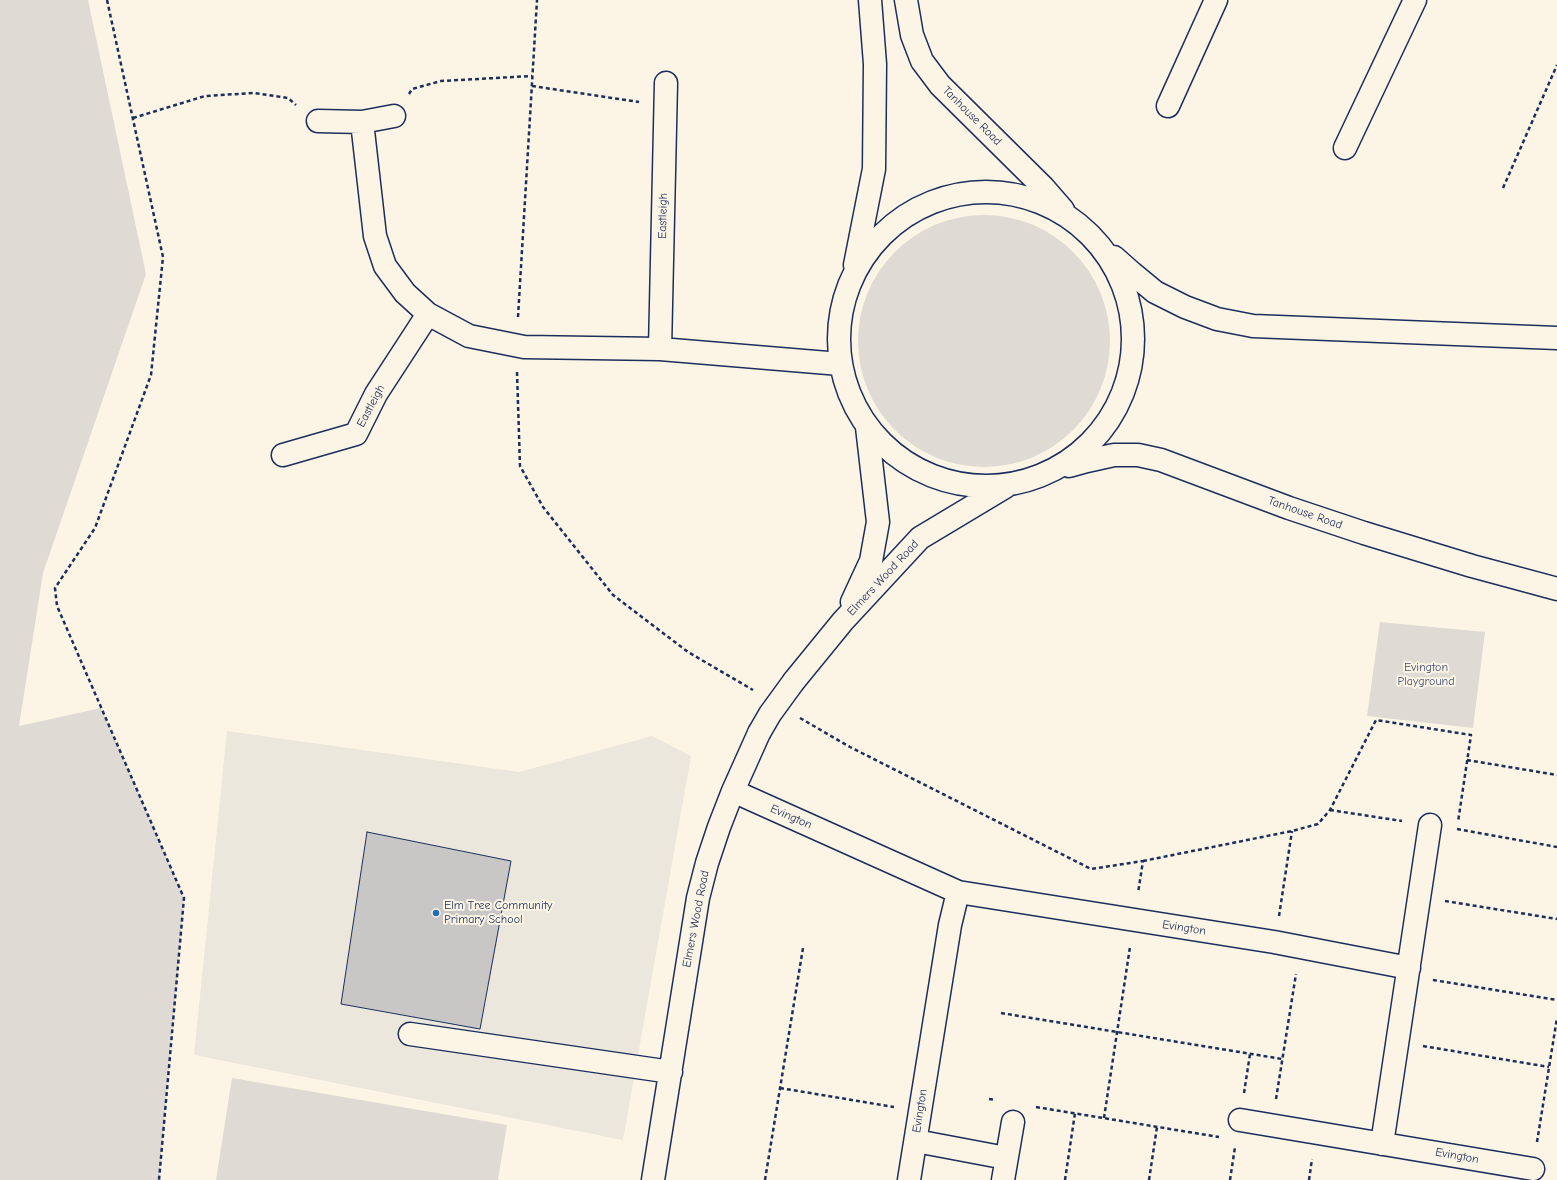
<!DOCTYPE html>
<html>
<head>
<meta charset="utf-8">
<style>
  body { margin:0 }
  canvas { display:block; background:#fcf5e5 }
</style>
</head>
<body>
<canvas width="1557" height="1180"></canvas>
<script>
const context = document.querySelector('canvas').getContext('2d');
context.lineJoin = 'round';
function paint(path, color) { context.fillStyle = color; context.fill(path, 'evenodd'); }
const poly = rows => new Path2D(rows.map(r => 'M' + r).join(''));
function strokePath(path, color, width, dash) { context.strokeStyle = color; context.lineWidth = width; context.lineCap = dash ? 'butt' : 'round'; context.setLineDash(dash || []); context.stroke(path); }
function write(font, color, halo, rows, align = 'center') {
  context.font = font + ' "Comic Neue",sans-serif'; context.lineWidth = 4; context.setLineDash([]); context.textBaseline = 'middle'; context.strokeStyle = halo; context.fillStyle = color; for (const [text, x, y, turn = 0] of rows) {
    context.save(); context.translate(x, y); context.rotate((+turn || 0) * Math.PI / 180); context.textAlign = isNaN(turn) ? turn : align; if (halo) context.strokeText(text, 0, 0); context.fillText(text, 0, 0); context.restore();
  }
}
paint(poly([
  [227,731,519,772,652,736,691,756,623,1140,194,1055]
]), '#ece7dc');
paint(poly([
  [0,0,88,0,146,274,43,573,19,726,101,708,184,898,159,1180,0,1180],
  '858 341a126 126 0 1 1 252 0a126 126 0 1 1-252 0Z',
  [1380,622,1485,632,1473,728,1367,716],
  [232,1078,507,1125,498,1180,216,1180]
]), '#dfdbd4');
const building = poly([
  [367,832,511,861,480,1029,341,1004,367,832]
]);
paint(building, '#c8c7c6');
strokePath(building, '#1b2f5e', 1);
const minor = poly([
  [906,0,912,35,922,61,940,85,1043,187,1063,210],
  [1168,106,1216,0],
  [318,121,362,122,394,116],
  [362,122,375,236,385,266,405,293,428,314,469,336,524,347,660,349,840,364],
  [1345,148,1415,0],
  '839 339a147 147 0 1 1 294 0a147 147 0 1 1-294 0Z',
  [1114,257,1132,273,1155,292,1185,307,1217,319,1253,326,1557,338],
  [855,265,874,169,875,64,870,0],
  [660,349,666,83],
  [283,455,356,434,376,394,428,314],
  [1069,466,1087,461,1114,455,1138,455,1161,460,1289,508,1364,533,1472,566,1557,589],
  [852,602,871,561,878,522,867,427],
  [794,681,843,621,920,538,1005,487],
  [733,791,958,892,1274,942,1409,968],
  [410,1034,671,1072],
  [1240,1120,1533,1169],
  [916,1141,1006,1158],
  [1382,1144,1430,825],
  [653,1180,698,898,707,863,719,827,733,791,759,733],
  [909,1180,950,925,958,892],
  [1003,1180,1013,1122]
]);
strokePath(minor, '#1b2f5e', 25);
strokePath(poly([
  [107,0,163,257,151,375,95,528,55,588,57,606,184,898,159,1180],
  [532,86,639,102],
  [409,94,412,89,441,81,532,76],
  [133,118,205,96,254,93,288,98,296,105],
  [1503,188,1557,65],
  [518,317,537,0],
  [517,372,520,466,543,507,613,595,688,652,753,690],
  [800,718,850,747,1091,869,1143,861,1138,893],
  [1467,760,1557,775],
  [1330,810,1402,821],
  [1457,829,1557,847],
  [1143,861,1292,831,1318,824,1330,810,1376,720,1471,735,1458,822],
  [1445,901,1557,919],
  [1279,916,1292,831],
  [1433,980,1557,1000],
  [1001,1013,1282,1059],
  [1423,1046,1549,1067],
  [780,1088,894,1107],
  [1244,1093,1250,1054],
  [989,1099,996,1100],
  [1276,1099,1296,974],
  [1036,1107,1219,1137],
  [1104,1118,1130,947],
  [1537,1142,1557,1018],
  [765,1180,803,948],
  [1065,1180,1075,1113],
  [1149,1180,1157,1127],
  [1230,1180,1235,1147],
  [1309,1180,1312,1159]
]), '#1b2f5e', 2.5, [4, 3]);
strokePath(minor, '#fcf5e5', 22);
const minorBridge = poly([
  [759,733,770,714,794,681]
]);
strokePath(minorBridge, '#1b2f5e', 25, []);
strokePath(minorBridge, '#fcf5e5', 22);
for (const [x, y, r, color] of [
  [436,913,4,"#1f6fb2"]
]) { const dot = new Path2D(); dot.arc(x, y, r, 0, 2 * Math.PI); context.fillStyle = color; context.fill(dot); strokePath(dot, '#fcf5e5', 1.5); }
write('12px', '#1b2f5e', '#fcf5e5', [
  ["Tanhouse Road",972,116,45],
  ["Eastleigh",663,216,-89],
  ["Eastleigh",371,406,-62],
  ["Tanhouse Road",1305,513,19],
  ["Elmers Wood Road",883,578,-47],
  ["Evington",791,817,24],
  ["Elmers Wood Road",696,919,-79],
  ["Evington",1184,928,9],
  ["Evington",920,1111,-81],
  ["Evington",1457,1156,10]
]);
write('12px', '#425176', '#fcf5e5', [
  ["Evington",1426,668],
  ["Playground",1426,682]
]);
write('12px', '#1b2f5e', '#fcf5e5', [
  ["Elm Tree Community",444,906],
  ["Primary School",444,920]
], 'left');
</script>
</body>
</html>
